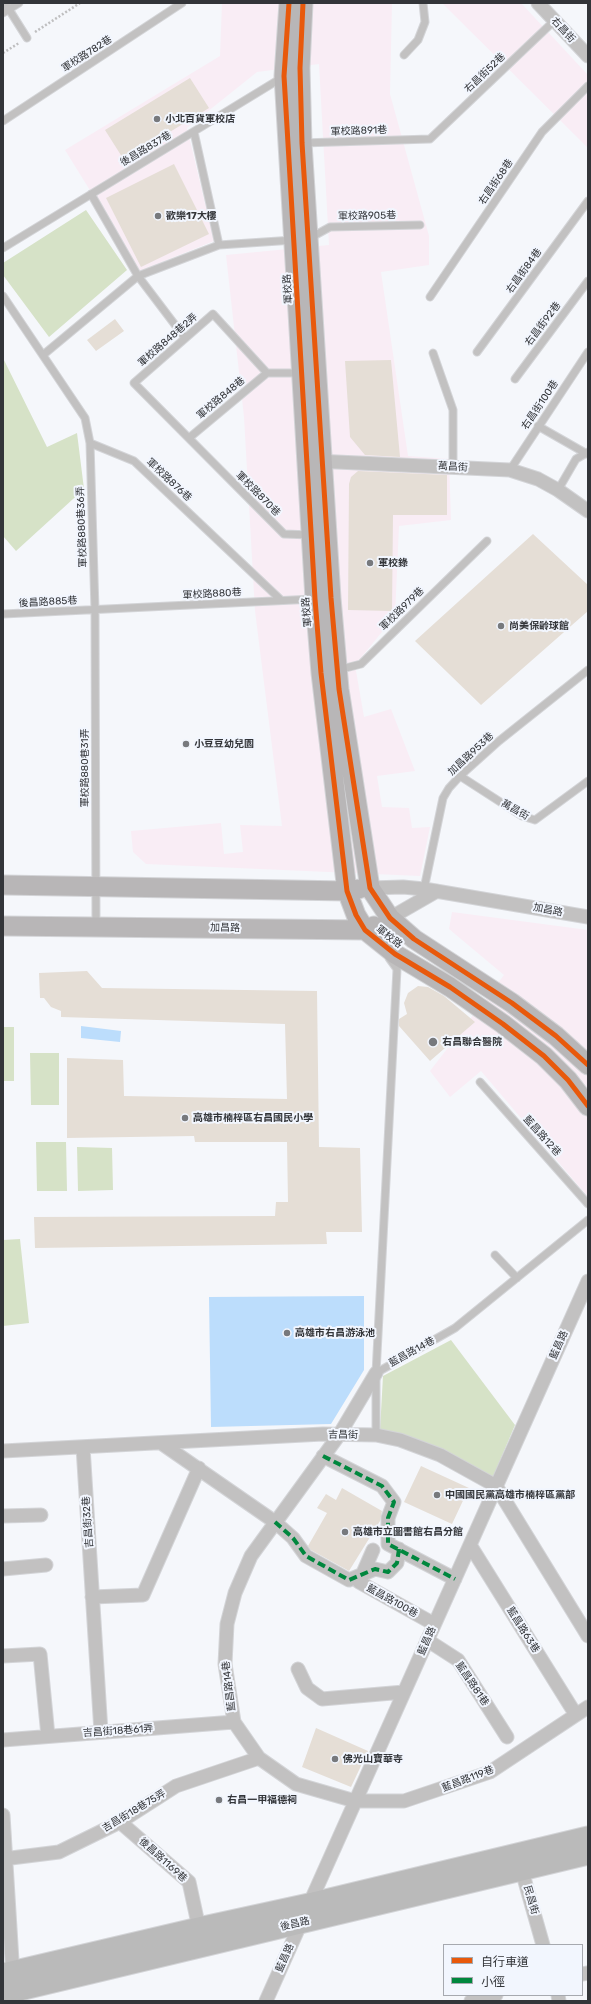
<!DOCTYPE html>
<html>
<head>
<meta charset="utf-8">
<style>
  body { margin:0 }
  #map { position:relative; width:591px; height:2004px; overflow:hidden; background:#f5f7fb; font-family:Rubik,"Noto Sans TC",sans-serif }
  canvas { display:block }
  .frame { position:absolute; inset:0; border:4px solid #333539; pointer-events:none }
  .legend { position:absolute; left:443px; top:1944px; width:140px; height:52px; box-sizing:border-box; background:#f2f6fe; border:1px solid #a6a9af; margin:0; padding:5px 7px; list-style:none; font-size:12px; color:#333539 }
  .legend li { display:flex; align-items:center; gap:8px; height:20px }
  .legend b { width:20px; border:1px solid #a6a9af }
</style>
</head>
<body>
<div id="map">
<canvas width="591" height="2004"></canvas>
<div class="frame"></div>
<ul class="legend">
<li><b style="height:5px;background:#e8590c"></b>自行車道</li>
<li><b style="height:5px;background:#00873e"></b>小徑</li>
</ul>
</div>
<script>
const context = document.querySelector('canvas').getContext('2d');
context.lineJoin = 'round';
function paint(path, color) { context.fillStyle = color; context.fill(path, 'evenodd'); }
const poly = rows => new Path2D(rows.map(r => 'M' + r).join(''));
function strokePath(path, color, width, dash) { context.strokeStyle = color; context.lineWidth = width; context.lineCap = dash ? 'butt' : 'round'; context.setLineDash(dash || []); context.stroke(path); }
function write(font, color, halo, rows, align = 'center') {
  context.font = font + ' Rubik,"Noto Sans TC",sans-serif'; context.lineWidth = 4; context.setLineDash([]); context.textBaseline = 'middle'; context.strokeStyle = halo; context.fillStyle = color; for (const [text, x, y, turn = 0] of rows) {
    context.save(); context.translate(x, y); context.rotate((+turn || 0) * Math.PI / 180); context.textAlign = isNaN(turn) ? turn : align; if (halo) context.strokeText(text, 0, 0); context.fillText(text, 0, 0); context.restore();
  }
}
paint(poly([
  [222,3,392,3,390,94,429,236,429,265,381,272,408,456,449,459,451,520,399,526,395,616,355,665,364,717,391,709,415,771,377,776,382,807,409,808,412,828,430,827,420,876,146,864,133,852,131,831,221,823,224,854,243,852,240,825,282,826,255,611,244,417,226,255,329,245,319,64,257,72,187,128,214,241,140,271,65,150,220,56],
  [442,3,521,3,588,75,588,148],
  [452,912,588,930,588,1197,481,1071,450,1097,430,1071,504,975,449,929]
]), '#f9edf5');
paint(poly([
  [86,210,127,270,49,337,3,275,3,263],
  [3,358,47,447,77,433,84,489,16,551,3,536],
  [3,1027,14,1027,14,1081,3,1081],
  [30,1053,59,1053,59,1105,31,1105],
  [36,1142,66,1142,67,1191,37,1191],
  [77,1147,112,1148,113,1190,78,1191],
  [20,1239,29,1323,3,1326,3,1240],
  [451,1340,515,1425,493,1477,443,1449,380,1430,383,1376]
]), '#d6e2c7');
paint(poly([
  [81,1026,121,1031,120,1042,81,1038],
  [364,1296,364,1370,331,1424,211,1427,209,1297]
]), '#bcddfc');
paint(poly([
  [190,78,209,108,124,160,105,130],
  [174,164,209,234,141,267,106,198],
  [115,319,124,331,96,351,87,340],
  [391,360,400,457,365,455,350,437,345,361],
  [358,471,447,475,447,515,393,515,392,611,348,610,349,484,351,477],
  [533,534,588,585,588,611,481,705,415,641],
  [87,971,102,988,317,991,319,1147,360,1148,362,1232,326,1232,327,1244,35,1248,34,1217,275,1216,276,1202,288,1202,287,1142,195,1142,194,1136,67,1138,67,1058,123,1060,124,1096,287,1099,285,1024,61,1017,61,1011,51,1007,44,998,40,998,39,973],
  [418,986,428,987,444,996,475,1022,430,1061,399,1026,399,1019,407,1014,404,1003,408,993],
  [421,1466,469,1488,452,1524,404,1502],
  [342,1488,382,1511,380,1521,349,1571,311,1550,308,1546,327,1513,317,1508,326,1494,336,1500],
  [316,1728,368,1751,351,1787,302,1767]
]), '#e5ded6');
const lane = poly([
  [5,3,27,38],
  [3,13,19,3],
  [404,55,418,40,425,22,423,3],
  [3,121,182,3],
  [194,132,219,245],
  [302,143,430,139,554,21],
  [91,194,138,276,185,338],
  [310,238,330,227,420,225],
  [3,248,283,77],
  [3,296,85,418,90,443,134,461,281,600],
  [430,297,542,132,588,86],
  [477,352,588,201],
  [433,353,453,410,453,467],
  [43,355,138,276,219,245,294,240],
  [300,373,267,373,213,314,134,383,284,534,311,535],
  [515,379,588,281],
  [538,426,587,454],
  [189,438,267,373],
  [90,443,95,610,96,926],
  [510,470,588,352],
  [558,490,576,459,588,452],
  [3,614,314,599],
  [338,670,361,664,487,541],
  [460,776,522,816,535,820,588,781],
  [424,889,443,798,449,788,460,776,499,741,588,670],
  [480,1082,588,1204],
  [495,1255,517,1278],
  [376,1373,455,1328,588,1220],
  [376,1435,376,1373,397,969,389,958]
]);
const street = poly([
  [538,3,588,56],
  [315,461,510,470,538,479,558,490,588,511],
  [370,888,403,887,424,889,588,917],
  [390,918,437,891],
  [376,1373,339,1435,251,1556,235,1593,227,1624,225,1664,234,1722,259,1758,296,1784,355,1801,404,1801,490,1772,588,1707],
  [161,1443,275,1522,293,1538,306,1556,349,1580,375,1569,388,1572,397,1563,399,1549],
  [83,1447,101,1732],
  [3,1451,323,1434,376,1435,400,1440,440,1455,496,1486,588,1636],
  [323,1456,382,1486,394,1502,388,1518,388,1544,455,1579],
  [3,1516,41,1515],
  [470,1545,576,1715],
  [373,1550,359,1582,434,1624],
  [3,1569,46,1565],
  [92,1597,143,1595,199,1468],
  [427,1640,458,1660,507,1737],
  [3,1656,40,1654,48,1736],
  [298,1669,307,1688,322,1699,404,1692],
  [3,1740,234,1722],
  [3,1815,13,1977],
  [120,1822,189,1882,199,1928],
  [3,1859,59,1852,120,1822,176,1786,259,1758],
  [520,1864,543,1945],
  [582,1974,588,1973],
  [558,1995,559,2001],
  [266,2001,588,1281],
  [471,2001,496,1995]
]);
const secondary = poly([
  [289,3,284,76,315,599,321,673,347,891,356,915,365,930,395,954,450,987,503,1024,544,1056,568,1080,588,1106],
  [303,3,300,68,302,143,331,598,339,689,370,888,390,918,414,939,512,1003,556,1036,588,1065],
  [3,885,347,891,359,889],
  [3,926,365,930,374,926]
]);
const primary = poly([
  [3,1974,199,1928,309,1904,588,1837],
  [3,1994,588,1854]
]);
strokePath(lane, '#d3d4d7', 9);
strokePath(street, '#d3d4d7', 15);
strokePath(secondary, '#d3d4d7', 21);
strokePath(primary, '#d3d4d7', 23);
strokePath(poly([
  [35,32,80,3],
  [3,53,19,43]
]), '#bfbfc0', 2.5, [2, 2]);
strokePath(lane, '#c2c1c1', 7);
strokePath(street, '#c2c1c1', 13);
strokePath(secondary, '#b8b6b7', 19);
strokePath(primary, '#bababa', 21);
strokePath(poly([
  [323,1456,382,1486,394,1502,388,1518,388,1544,455,1579],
  [275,1522,293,1538,306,1556,349,1580,375,1569,388,1572,397,1563,399,1549]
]), '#00873e', 4, [8, 4]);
strokePath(poly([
  [289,3,284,76,315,599,321,673,347,891,356,915,365,930,395,954,450,987,503,1024,544,1056,568,1080,588,1106],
  [303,3,300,68,302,143,331,598,339,689,370,888,390,918,414,939,512,1003,556,1036,588,1065]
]), '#e8590c', 5);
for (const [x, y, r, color] of [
  [157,119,4,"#77797d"],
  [158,216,4,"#77797d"],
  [370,563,4,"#77797d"],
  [501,626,4,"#77797d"],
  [186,744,4,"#77797d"],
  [433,1042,5,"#77797d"],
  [185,1118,4,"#77797d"],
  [287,1333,4,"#77797d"],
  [437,1495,4,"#77797d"],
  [345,1532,4,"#77797d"],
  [335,1759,4,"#77797d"],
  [219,1800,4,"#77797d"]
]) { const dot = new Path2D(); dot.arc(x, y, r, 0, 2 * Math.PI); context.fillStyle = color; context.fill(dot); strokePath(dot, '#f2f6fe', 1.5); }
write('10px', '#333539', '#f2f6fe', [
  ["右昌街",563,30,47],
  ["軍校路782巷",87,54,-33],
  ["右昌街52巷",485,73,-44],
  ["軍校路891巷",359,131,-2],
  ["後昌路837巷",146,149,-31],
  ["右昌街68巷",496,182,-56],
  ["軍校路905巷",367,216,-1],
  ["右昌街84巷",524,271,-54],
  ["軍校路",288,289,-93],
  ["右昌街92巷",543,324,-53],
  ["軍校路848巷2弄",168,340,-41],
  ["軍校路848巷",221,398,-40],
  ["右昌街100巷",540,405,-56],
  ["萬昌街",453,467,3],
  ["軍校路876巷",169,480,43],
  ["軍校路870巷",258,494,45],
  ["軍校路880巷36弄",82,527,-92],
  ["軍校路880巷",212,594,-3],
  ["後昌路885巷",48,602,-3],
  ["軍校路979巷",402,609,-44],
  ["軍校路",307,612,-95],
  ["加昌路953巷",471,754,-43],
  ["軍校路880巷31弄",85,768,-90],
  ["萬昌街",515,810,29],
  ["加昌路",548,910,11],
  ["加昌路",225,928,1],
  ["軍校路",389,937,38],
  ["藍昌路12巷",542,1136,48],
  ["藍昌路",559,1345,-66],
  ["藍昌路14巷",412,1352,-29],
  ["吉昌街",343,1435,1],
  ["吉昌街32巷",88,1522,-94],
  ["藍昌路100巷",392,1601,29],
  ["藍昌路63巷",523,1630,58],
  ["藍昌路",427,1641,-66],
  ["藍昌路81巷",472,1684,56],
  ["藍昌路14巷",229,1686,-97],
  ["吉昌街18巷61弄",118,1731,-4],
  ["藍昌路119巷",468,1779,-21],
  ["吉昌街18巷75弄",134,1811,-31],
  ["後昌路1169巷",163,1860,42],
  ["民昌街",531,1900,74],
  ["後昌路",295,1924,-13],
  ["藍昌路",285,1958,-66]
]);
write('bold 10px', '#333539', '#f2f6fe', [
  ["小北百貨軍校店",165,119],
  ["歡樂17大樓",166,216],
  ["軍校錄",378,563],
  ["尚美保齡球館",509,626],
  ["小豆豆幼兒園",194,744],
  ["右昌聯合醫院",442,1042],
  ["高雄市楠梓區右昌國民小學",193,1118],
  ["高雄市右昌游泳池",295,1333],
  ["中國國民黨高雄市楠梓區黨部",445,1495],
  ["高雄市立圖書館右昌分館",353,1532],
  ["佛光山寶華寺",343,1759],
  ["右昌一甲福德祠",227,1800]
], 'left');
</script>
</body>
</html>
